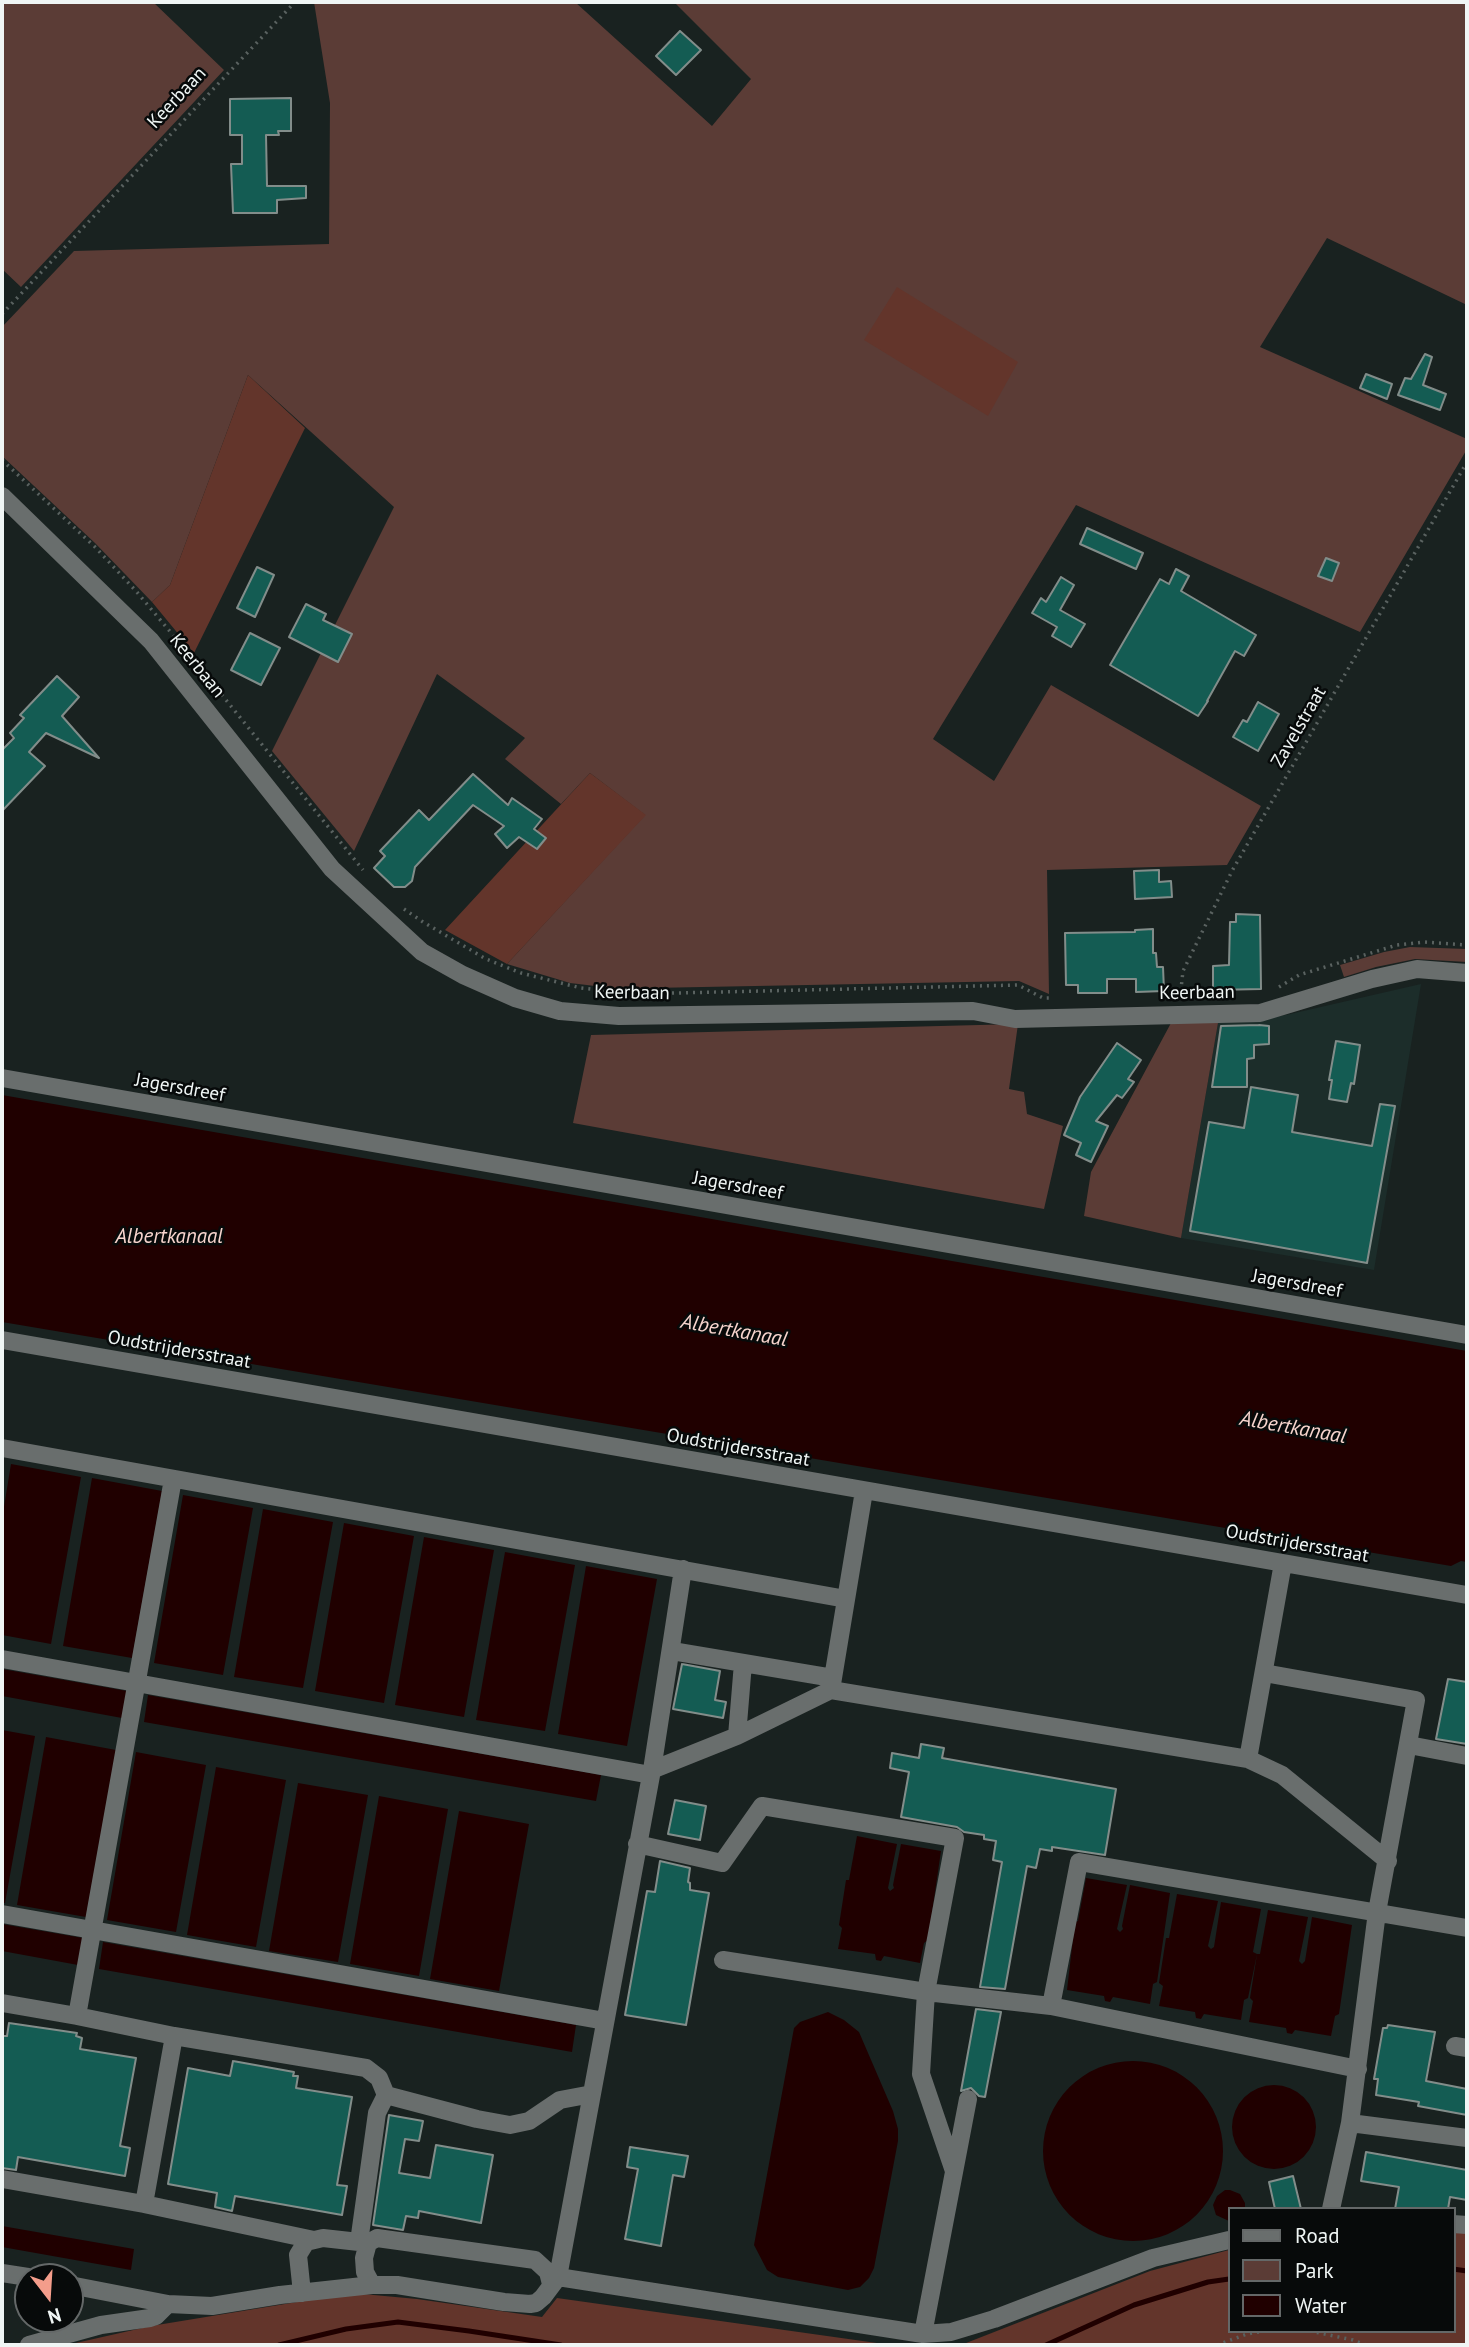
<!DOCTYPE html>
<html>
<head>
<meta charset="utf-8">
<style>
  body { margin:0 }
  #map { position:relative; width:1469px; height:2347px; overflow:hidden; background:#192220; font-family:"PT Sans",sans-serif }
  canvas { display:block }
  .frame { position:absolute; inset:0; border:4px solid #f0f6f5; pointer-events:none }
  .legend { position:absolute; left:1228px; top:2207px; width:228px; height:126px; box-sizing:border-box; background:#070a0a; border:2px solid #646868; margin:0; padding:9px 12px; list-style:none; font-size:21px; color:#f0f6f5 }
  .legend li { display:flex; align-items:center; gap:14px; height:35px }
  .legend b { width:35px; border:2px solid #646868 }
  .north { position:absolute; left:14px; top:2263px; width:70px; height:70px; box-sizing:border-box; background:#070a0a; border:2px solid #646868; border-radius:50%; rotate:163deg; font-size:19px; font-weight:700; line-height:28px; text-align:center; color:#f0f6f5 }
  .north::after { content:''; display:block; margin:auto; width:24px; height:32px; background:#f49d8b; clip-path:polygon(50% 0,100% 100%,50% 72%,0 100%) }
</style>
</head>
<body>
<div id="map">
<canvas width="1469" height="2347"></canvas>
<div class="frame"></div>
<ul class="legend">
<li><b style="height:9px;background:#696e6d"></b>Road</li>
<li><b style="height:19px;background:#5b3c36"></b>Park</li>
<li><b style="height:19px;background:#200000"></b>Water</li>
</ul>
<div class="north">N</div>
</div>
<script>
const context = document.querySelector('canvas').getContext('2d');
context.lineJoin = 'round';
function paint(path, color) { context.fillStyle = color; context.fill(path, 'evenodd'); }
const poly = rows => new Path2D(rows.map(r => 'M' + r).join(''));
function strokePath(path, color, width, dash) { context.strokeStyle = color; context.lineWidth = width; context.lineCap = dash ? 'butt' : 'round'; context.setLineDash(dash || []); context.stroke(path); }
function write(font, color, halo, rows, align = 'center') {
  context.font = font + ' "PT Sans",sans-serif'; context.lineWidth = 5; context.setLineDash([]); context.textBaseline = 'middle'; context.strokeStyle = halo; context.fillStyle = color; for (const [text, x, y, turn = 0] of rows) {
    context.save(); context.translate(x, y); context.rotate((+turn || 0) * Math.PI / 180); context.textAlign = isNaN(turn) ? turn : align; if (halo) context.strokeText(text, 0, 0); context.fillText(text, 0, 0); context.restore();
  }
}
paint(poly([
  [1421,984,1374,1270,1181,1238,1218,1023,1286,1015]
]), '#1c2d2a');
paint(poly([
  [2,2,153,2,224,70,21,287,2,269],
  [314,2,575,2,712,126,751,79,674,2,1467,2,1467,305,1327,238,1260,347,1467,439,1467,449,1360,632,1076,505,933,739,994,781,1051,685,1261,806,1227,865,1047,870,1049,994,1019,981,650,988,612,988,570,983,507,964,645,815,590,773,561,804,505,759,525,738,437,674,354,851,272,751,394,507,248,375,170,585,152,602,95,543,2,456,2,327,74,251,329,244,330,103],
  [1410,947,1467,949,1467,962,1415,959,1376,967,1344,977,1340,965,1384,952],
  [1171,1023,1218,1023,1181,1238,1084,1216,1091,1172],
  [1018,1024,1009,1089,1024,1092,1027,1114,1063,1126,1044,1209,573,1123,591,1035]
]), '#5b3c36');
paint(poly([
  [897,287,1018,362,988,416,864,340],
  [248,375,305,428,194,653,152,602,170,585],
  [590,773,646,815,507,964,445,930],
  [1453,2230,1467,2231,1467,2345,961,2345,1150,2271,1229,2250,1229,2331,1453,2331],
  [352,2293,417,2299,542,2317,557,2298,891,2345,67,2345,151,2326]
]), '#63352b');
paint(poly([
  [2,1095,1467,1351,1467,1562,1461,1561,1451,1566,2,1322],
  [11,1464,81,1477,51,1644,2,1635,2,1519],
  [92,1478,162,1491,132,1658,63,1646],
  [183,1495,253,1508,223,1675,154,1663],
  [263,1509,333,1522,303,1688,234,1677],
  [344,1523,414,1536,384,1703,315,1691],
  [424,1537,494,1550,464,1717,395,1705],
  [505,1552,575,1565,545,1731,476,1720],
  [586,1566,657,1579,627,1746,558,1734],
  [2,1669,127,1691,122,1718,2,1696],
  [148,1695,601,1775,596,1801,144,1722],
  [2,1730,35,1736,5,1903,2,1903],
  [46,1737,116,1750,86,1917,17,1905],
  [136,1752,206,1765,176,1932,107,1920],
  [216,1767,286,1780,256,1947,187,1935],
  [298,1783,368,1795,338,1962,269,1951],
  [379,1796,448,1809,419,1976,350,1964],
  [459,1811,529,1824,499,1991,430,1979],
  [857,1836,897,1844,888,1888,890,1891,894,1888,893,1885,901,1844,941,1851,928,1940,924,1943,920,1963,884,1956,881,1961,876,1960,875,1954,838,1949,842,1928,839,1925,846,1880,849,1880],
  [1086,1878,1127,1885,1117,1929,1120,1932,1123,1929,1122,1926,1130,1885,1170,1893,1157,1982,1153,1984,1150,2004,1113,1997,1110,2002,1105,2001,1104,1996,1067,1990,1075,1922,1078,1921],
  [1177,1894,1218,1901,1208,1946,1211,1949,1214,1947,1221,1902,1261,1909,1253,1952,1257,1954,1260,1954,1268,1910,1308,1917,1299,1961,1302,1964,1305,1961,1312,1917,1352,1925,1339,2014,1335,2016,1331,2036,1295,2030,1292,2034,1287,2033,1286,2028,1249,2022,1253,2001,1250,1998,1257,1954,1248,1998,1244,2000,1241,2020,1204,2014,1201,2019,1196,2018,1195,2012,1159,2006,1163,1986,1159,1983,1166,1938,1169,1938],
  [2,1924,83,1938,78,1965,2,1951],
  [103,1942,576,2025,572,2052,99,1969],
  [828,2012,844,2020,859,2032,893,2111,898,2129,898,2141,874,2268,869,2278,860,2287,848,2290,778,2277,767,2270,754,2245,794,2028,800,2022],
  '1043 2151a90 90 0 1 1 180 0a90 90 0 1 1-180 0Z',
  '1232 2127a42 42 0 1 1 84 0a42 42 0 1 1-84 0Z',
  [1225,2190,1230,2190,1240,2194,1245,2203,1245,2209,1229,2209,1229,2221,1216,2215,1213,2205,1217,2196],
  [2,2226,134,2249,131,2270,2,2247]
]), '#200000');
strokePath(poly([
  [1453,2269,1467,2271],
  [279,2345,346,2329,398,2322,469,2331,561,2345],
  [1046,2345,1134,2305,1208,2282,1229,2279]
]), '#200000', 5);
const building = poly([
  [680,31,701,50,676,75,656,56,680,31],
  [291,98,291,131,278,131,279,135,266,135,267,186,306,186,306,198,277,200,277,213,233,213,231,164,242,164,242,135,230,135,230,99,291,98],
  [1425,354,1432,357,1423,385,1446,394,1440,410,1398,395,1405,378,1411,379,1425,354],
  [1366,374,1392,384,1387,399,1360,388,1366,374],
  [1087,528,1143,553,1136,569,1080,544,1087,528],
  [1326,558,1339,563,1332,581,1318,576,1326,558],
  [257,567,274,575,255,617,237,608,257,567],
  [1176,569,1189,576,1181,591,1256,635,1244,656,1235,651,1207,701,1208,701,1198,716,1110,665,1160,579,1169,584,1176,569],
  [1061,577,1074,585,1060,610,1085,624,1071,647,1052,636,1057,627,1032,613,1041,598,1046,602,1061,577],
  [306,604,326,614,323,620,352,634,338,662,289,637,306,604],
  [250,633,280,648,261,685,231,670,250,633],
  [57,676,79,697,62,716,99,758,46,733,29,752,45,766,2,811,2,750,14,738,10,733,24,718,20,715,57,676],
  [1258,702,1279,714,1258,751,1233,737,1243,720,1247,722,1258,702],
  [473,774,508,805,512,798,542,819,534,829,546,838,537,849,519,837,507,848,495,834,504,826,473,805,415,867,412,881,405,887,394,887,374,868,385,856,380,851,419,810,429,820,473,774],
  [1159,870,1159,882,1171,881,1172,897,1135,899,1134,871,1159,870],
  [1236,914,1260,915,1261,989,1213,990,1213,966,1229,965,1230,922,1236,922,1236,914],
  [1153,929,1153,953,1156,953,1157,967,1163,967,1164,991,1136,992,1136,979,1107,979,1107,993,1078,993,1078,985,1066,985,1065,933,1135,932,1135,930,1153,929],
  [1259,1025,1269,1026,1269,1044,1254,1045,1254,1058,1247,1059,1247,1087,1212,1087,1221,1026,1259,1025],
  [1336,1041,1360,1045,1354,1084,1351,1083,1347,1102,1329,1099,1332,1080,1329,1080,1336,1041],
  [1117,1043,1141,1060,1128,1079,1134,1082,1122,1098,1117,1095,1096,1121,1108,1126,1091,1162,1076,1155,1081,1143,1064,1135,1080,1097,1117,1043],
  [1251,1087,1298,1095,1292,1132,1372,1146,1380,1104,1395,1106,1367,1263,1190,1231,1209,1122,1244,1128,1251,1087],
  [682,1664,720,1671,715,1700,726,1702,723,1718,673,1709,682,1664],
  [1448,1679,1467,1682,1467,1744,1436,1739,1448,1679],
  [921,1744,944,1748,942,1758,1116,1789,1105,1855,1052,1847,1052,1851,1040,1849,1036,1868,1027,1866,1005,1989,980,1987,1002,1862,993,1860,996,1841,984,1839,984,1835,964,1832,957,1827,901,1817,909,1772,890,1768,892,1753,919,1758,921,1744],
  [675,1800,706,1806,700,1840,668,1834,675,1800],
  [660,1861,690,1868,688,1882,690,1883,690,1890,709,1893,686,2025,625,2015,647,1891,655,1892,660,1861],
  [976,2009,1001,2012,985,2097,979,2096,971,2088,961,2091,976,2009],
  [9,2023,77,2033,76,2036,82,2038,80,2049,136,2058,120,2146,130,2148,125,2176,18,2157,16,2170,2,2168,2,2036,7,2036,9,2023],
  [1388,2025,1435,2032,1426,2081,1467,2089,1467,2115,1418,2106,1419,2102,1376,2095,1378,2079,1374,2079,1383,2028,1387,2028,1388,2025],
  [233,2061,294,2072,293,2076,298,2076,296,2088,352,2097,337,2185,347,2186,342,2215,235,2196,232,2211,215,2207,217,2193,168,2184,188,2068,230,2076,233,2061],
  [389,2115,423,2121,419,2141,405,2139,399,2173,430,2178,436,2145,493,2155,481,2223,419,2211,418,2218,406,2216,403,2230,373,2225,389,2115],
  [630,2147,688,2156,684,2177,673,2175,661,2246,625,2239,638,2169,627,2167,630,2147],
  [1366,2152,1467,2170,1467,2200,1450,2197,1448,2209,1395,2209,1399,2187,1361,2181,1366,2152],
  [1293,2176,1301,2209,1275,2209,1269,2182,1293,2176]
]);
paint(building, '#145c53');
strokePath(building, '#828d8a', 2);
strokePath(poly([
  [2,314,295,2],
  [2,460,95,547,136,591,193,659,363,870],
  [404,909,423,922,486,959,521,973,581,988,634,994,1018,985,1043,998,1050,998],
  [1279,987,1299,975,1397,945,1424,942,1467,945],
  [1180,998,1183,971,1232,871,1467,462],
  [1310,2331,1353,2340,1366,2345],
  [1217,2345,1247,2334,1264,2331]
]), '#5a6260', 3.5, [2, 5]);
strokePath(poly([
  [2,496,151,641,332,869,422,952,463,975,515,998,560,1011,619,1016,973,1011,1015,1019,1260,1013,1372,979,1417,969,1467,973],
  [2,1078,1467,1335],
  [2,1340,1467,1595],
  [2,1448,846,1599],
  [672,1651,833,1678,831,1690,1248,1759,1282,1775,1388,1861],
  [2,1659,651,1775],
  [1264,1673,1416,1700,1377,1912,1350,2123,1331,2209],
  [833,1678,864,1491],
  [737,1736,743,1663],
  [1409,1745,1467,1756],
  [1248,1759,1283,1563],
  [652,1770,737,1736,831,1690],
  [637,1844,722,1863,762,1806,955,1838,926,1992,921,2074,954,2171],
  [2,1914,605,2021],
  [723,1960,926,1992,1051,2006,1358,2069],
  [2,2003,77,2016,174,2036,144,2204,314,2240],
  [1051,2006,1079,1862,1467,1928],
  [77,2016,173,1479],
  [174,2036,366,2068,379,2078,386,2095,477,2119,510,2125,529,2121,560,2100,592,2094],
  [1455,2046,1467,2048],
  [1350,2123,1467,2138],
  [2,2179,144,2204],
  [1453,2224,1467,2225],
  [359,2242,377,2113,386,2095],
  [2,2273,28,2277],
  [558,2277,923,2334,951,2332,994,2319,1153,2258,1229,2240],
  [70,2285,168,2304,212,2306,280,2295,372,2285,397,2285,504,2302,530,2304,536,2303,543,2297,558,2277,652,1770,683,1569],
  [372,2285,365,2272,364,2258,368,2243,377,2238,535,2260,548,2272,551,2284],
  [302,2293,298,2255,306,2242,323,2238,368,2243],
  [923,2334,968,2099],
  [29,2345,101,2325,150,2318,156,2316,168,2304]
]), '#696e6d', 18);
write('19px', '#f0f6f5', '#070a0a', [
  ["Keerbaan",177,98,-47],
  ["Keerbaan",197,666,51],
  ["Zavelstraat",1299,727,-60],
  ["Keerbaan",632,993,1],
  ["Keerbaan",1197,993,-1],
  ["Jagersdreef",180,1088,10],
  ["Jagersdreef",738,1186,10],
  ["Jagersdreef",1297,1284,10],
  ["Oudstrijdersstraat",179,1350,10],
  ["Oudstrijdersstraat",738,1448,10],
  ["Oudstrijdersstraat",1297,1544,10]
]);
write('italic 21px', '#f7d4cd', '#070a0a', [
  ["Albertkanaal",169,1237],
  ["Albertkanaal",734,1331,10],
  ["Albertkanaal",1293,1428,10]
]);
</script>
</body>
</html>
